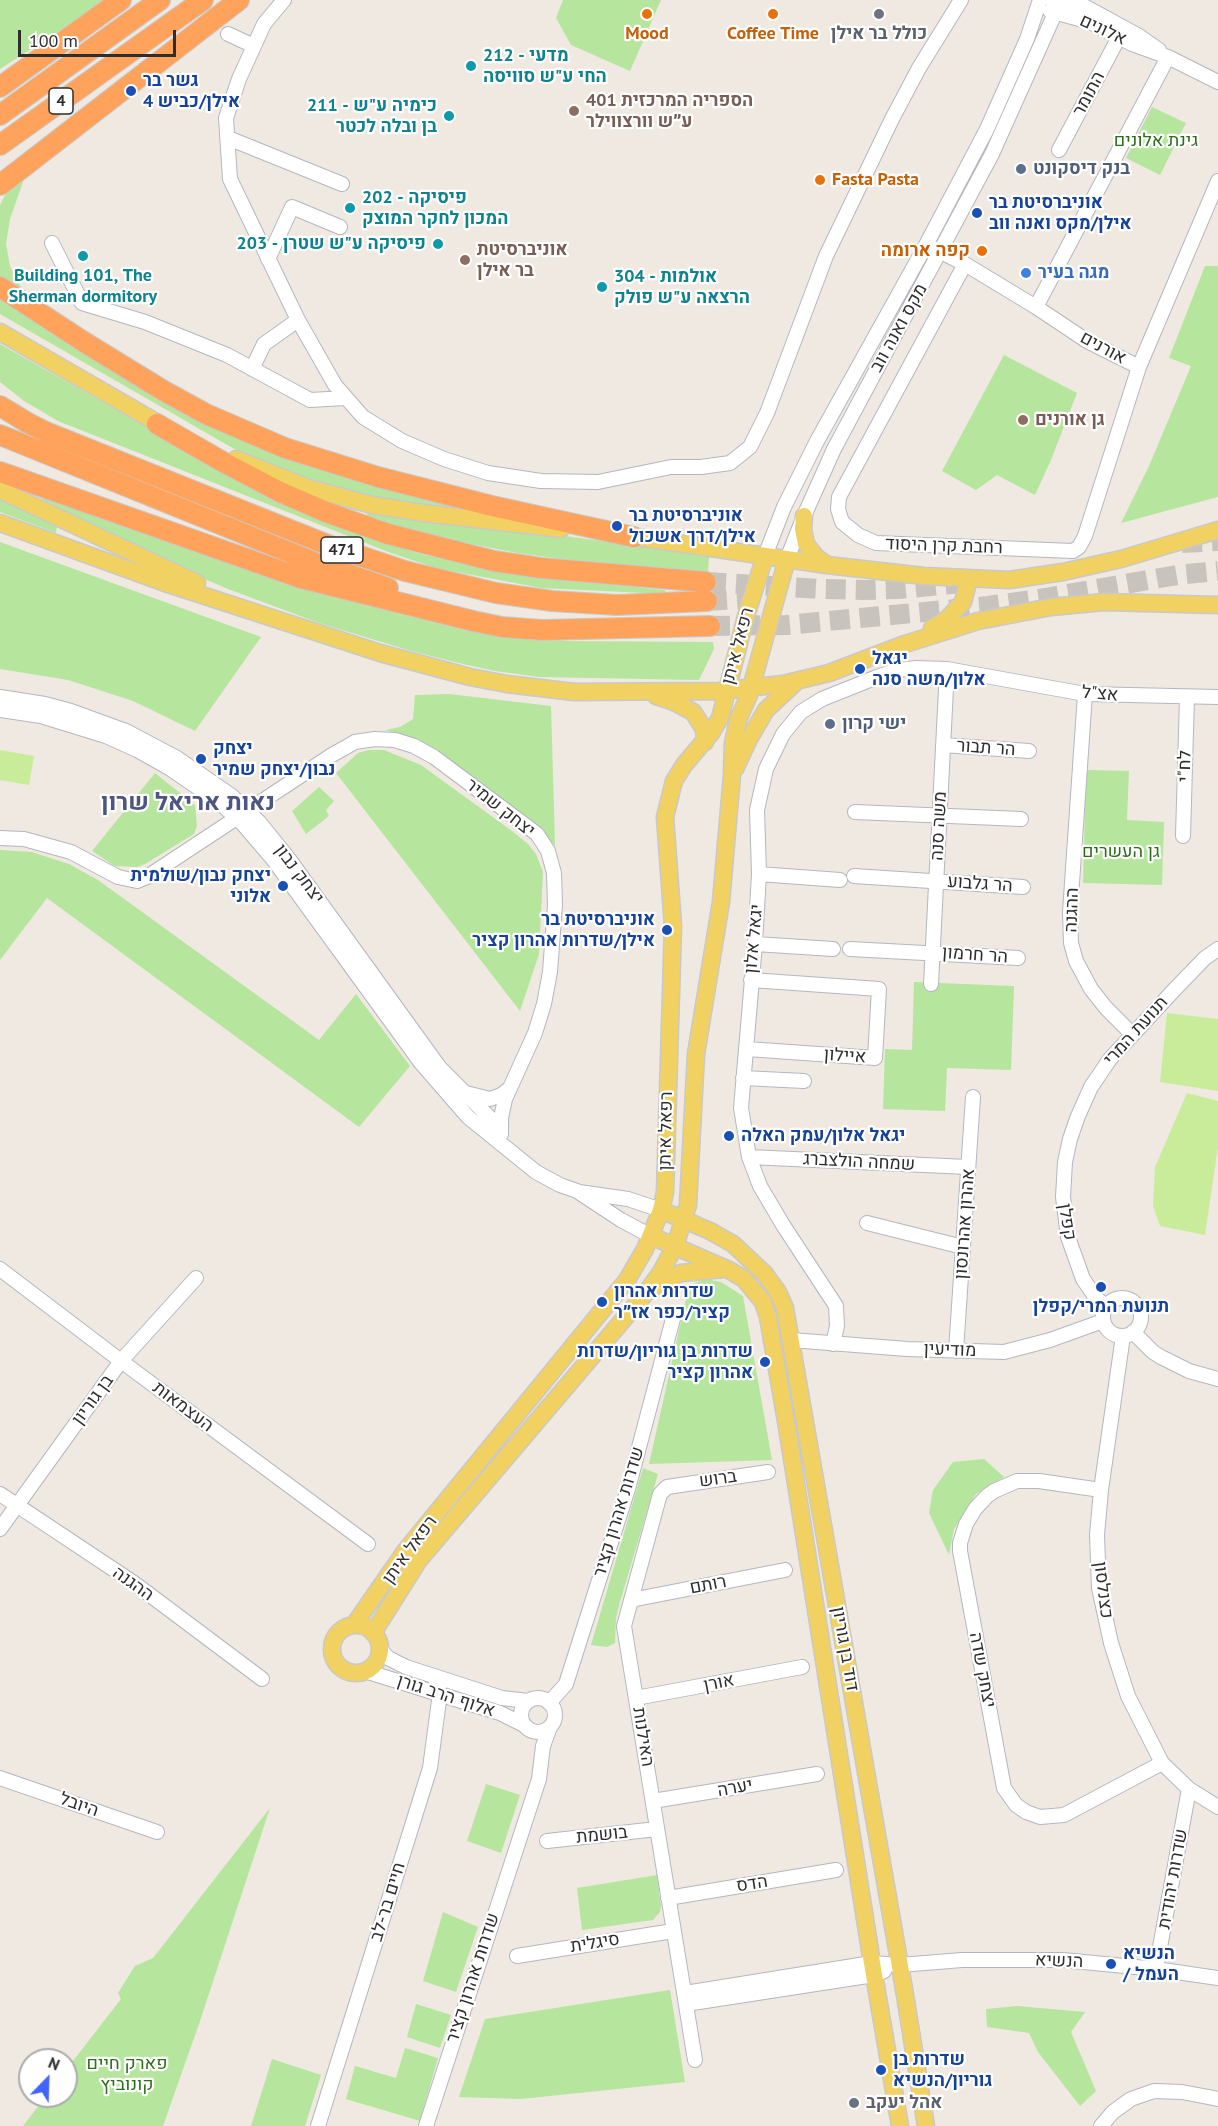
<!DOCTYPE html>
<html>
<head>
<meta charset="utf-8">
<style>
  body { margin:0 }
  #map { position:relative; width:1218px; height:2126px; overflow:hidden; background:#efe9e1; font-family:"PT Sans",sans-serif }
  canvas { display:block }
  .north { position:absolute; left:18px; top:2048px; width:60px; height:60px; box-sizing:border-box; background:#fff; border:2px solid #ababab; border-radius:50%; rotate:23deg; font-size:16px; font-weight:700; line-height:24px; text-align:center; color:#2e2e2e }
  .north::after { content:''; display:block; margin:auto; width:21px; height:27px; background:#4264fb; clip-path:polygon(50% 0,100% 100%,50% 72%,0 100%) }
  .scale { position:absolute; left:18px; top:30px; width:158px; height:27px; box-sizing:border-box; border:3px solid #2e2e2e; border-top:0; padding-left:8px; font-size:18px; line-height:21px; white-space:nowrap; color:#2e2e2e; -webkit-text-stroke:4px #fff; paint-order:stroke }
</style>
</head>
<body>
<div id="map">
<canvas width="1218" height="2126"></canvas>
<div class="north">N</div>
<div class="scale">100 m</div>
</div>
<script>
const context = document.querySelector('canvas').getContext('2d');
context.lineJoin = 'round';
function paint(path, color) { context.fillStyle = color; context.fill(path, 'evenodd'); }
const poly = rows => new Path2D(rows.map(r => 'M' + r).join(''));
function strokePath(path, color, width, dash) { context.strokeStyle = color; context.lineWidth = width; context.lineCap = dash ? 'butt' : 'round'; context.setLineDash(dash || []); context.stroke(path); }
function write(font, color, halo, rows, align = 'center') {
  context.font = font + ' "PT Sans",Heebo,sans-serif'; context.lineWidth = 4.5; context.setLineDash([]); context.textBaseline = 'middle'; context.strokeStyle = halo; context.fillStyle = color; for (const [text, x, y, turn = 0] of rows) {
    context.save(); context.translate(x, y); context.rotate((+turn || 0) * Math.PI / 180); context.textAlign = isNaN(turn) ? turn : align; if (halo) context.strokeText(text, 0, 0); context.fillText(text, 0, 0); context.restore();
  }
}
paint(poly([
  [0,0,108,0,0,69],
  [563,0,661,0,630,71,571,45,556,18],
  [1152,107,1186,123,1160,175,1126,158],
  [24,179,10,219,6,244,10,266,19,284,34,304,0,277,0,205,5,195],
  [1205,266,1218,266,1218,497,1121,523,1149,466,1191,366,1169,358],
  [0,294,173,404,503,517,384,500,300,478,267,465,236,450,0,314],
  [0,344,209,462,373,539,417,553,467,565,544,578,665,590,666,594,541,588,436,568,391,553,58,421,24,401,0,382],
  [1004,355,1077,393,1051,460,1035,495,997,475,976,490,942,471],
  [28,490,272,579,330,596,468,631,521,638,567,641,713,642,714,649,699,680,539,677,495,671,463,664,411,651,319,623,228,589,186,571,48,503],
  [0,499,57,525,56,533,0,512],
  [372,510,691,553,709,556,708,573,576,561,517,553,431,536,365,516],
  [0,542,261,637,195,731,133,701,68,680,0,669],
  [449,694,551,706,555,846,541,830,418,739,385,730,400,727,413,719,415,695],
  [369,750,384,750,421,765,512,831,528,844,536,854,543,872,539,954,520,1011,336,773,358,753],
  [1086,770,1129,771,1127,820,1164,822,1162,885,1083,883],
  [155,773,195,805,197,826,194,834,145,864,137,867,115,866,92,851],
  [319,787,334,801,326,810,329,816,306,834,292,811],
  [0,850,32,852,69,864,98,880,319,1040,356,994,410,1066,359,1127,47,898,0,960],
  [914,982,1014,986,1011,1070,947,1068,945,1111,883,1109,885,1049,912,1050],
  [706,1279,721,1282,743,1296,772,1460,649,1464,688,1290,694,1283],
  [984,1459,1004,1477,976,1494,954,1529,949,1555,929,1513,933,1490,953,1462],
  [643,1468,658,1474,620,1602,616,1618,615,1643,607,1647,591,1645],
  [486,1784,520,1795,501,1853,467,1841],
  [270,1808,199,2024,163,2126,23,2126,46,2096,66,2096,66,2070,121,1999,118,1993,135,1966,153,1958],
  [657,1875,661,1906,660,1912,653,1920,582,1930,577,1888],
  [443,1912,478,1927,456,1992,423,1981],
  [670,1990,685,2082,521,2099,459,2097,485,2019],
  [416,2004,451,2015,440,2048,407,2037],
  [1017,2006,1085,2012,1071,2032,1096,2091,1080,2106,1038,2052,1029,2033,987,2027,986,2009],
  [405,2048,438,2058,420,2121,346,2099,355,2066,396,2078],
  [272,2059,321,2075,305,2126,251,2126]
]), '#b6e59e');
paint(poly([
  [0,750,34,756,29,785,0,780],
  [1167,1013,1218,1019,1218,1091,1160,1082],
  [1187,1093,1218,1101,1218,1147,1205,1235,1160,1226,1153,1206,1155,1167]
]), '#c9ec9a');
strokePath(poly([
  [1182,543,1218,541],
  [706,582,821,589,863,590,899,589,973,582],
  [707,601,768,597],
  [710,626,786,625,988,606,1045,598,1177,575,1218,571]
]), '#c8c4bd', 20, [20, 10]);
const minor = poly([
  [284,0,264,24,239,79,226,118,230,179,298,320,335,385,363,417,402,441,444,459,488,473,541,481,598,482,671,467,701,467,730,463,750,447,767,413,826,256,892,119,919,68,961,0],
  [1053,3,1073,3,1084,6,1139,36,1159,50],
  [1050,11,1090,22,1132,44,1168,57,1218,82],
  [228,34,254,46],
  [228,138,342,184],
  [1059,150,1119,37],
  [52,243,82,303,145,322,227,355,310,400,346,398],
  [933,248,965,264,1036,307,1087,341,1139,367,1218,181],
  [268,259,292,207,340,227],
  [965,264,839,497,838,509,842,522,858,535,876,543,1073,551,1079,547,1085,536,1139,367],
  [1036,307,1168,57],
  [252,369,264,344,298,320],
  [765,556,784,507,817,441,926,245,987,129,1027,39,1040,0],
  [787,559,804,516,834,449,992,154,1061,0],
  [1085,694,1070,912,1071,943,1076,961,1091,989,1106,1008,1132,1034],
  [0,697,45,704,71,711,126,731,177,758,232,796,259,822,289,859,440,1068,493,1121,501,1134],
  [0,710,41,716,106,736,137,750,169,768,219,802,242,823,272,858,421,1063,468,1117,536,1172,560,1185,577,1191,621,1220,651,1236],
  [943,745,1029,751],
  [855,812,1021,819],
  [1183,836,1187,697],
  [0,838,24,839,71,852,118,877,137,881,147,877,332,755,355,742,375,739,395,740,414,746,434,757,537,834,548,851,554,873,555,905,550,972,544,1004,535,1033,505,1099,501,1118,501,1134],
  [759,874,840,880],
  [854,876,1023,887],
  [755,944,833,949],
  [850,949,1018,958],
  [931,984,947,669],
  [747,1049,875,1058,879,989,751,980],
  [743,1078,804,1081],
  [466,1093,490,1099,501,1095,509,1089],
  [749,1157,968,1167],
  [579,1192,628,1199,661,1210],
  [867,1223,963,1247],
  [0,1269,121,1361,368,1544],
  '1103 1317a19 19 0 1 1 38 0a19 19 0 1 1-38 0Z',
  [1106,1306,1096,1298,1083,1279,1068,1237,1063,1197,1065,1162,1070,1139,1078,1116,1091,1087,1110,1059,1175,989,1205,958,1218,949],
  [1133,1332,1153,1352,1161,1357,1189,1371,1218,1379],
  [1123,1336,1101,1490,1097,1535,1099,1588,1111,1643,1128,1696,1162,1763,1189,1789,1218,1807],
  [791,1340,907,1349,1004,1352,1050,1340,1103,1321],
  [833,1344,837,1326,836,1306,783,1225,760,1186,749,1157,741,1108,755,944,759,874,757,810,766,769,783,734,801,712,822,699,877,677,898,670,916,668,947,669,1085,694,1218,697],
  [956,1351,973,1097],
  [1101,1490,1039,1481,1017,1481,994,1491,987,1496,975,1509,966,1524,960,1543,960,1551,1004,1788,1016,1805,1026,1812,1040,1817,1064,1815,1162,1763],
  [0,1494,134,1583,262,1679],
  [0,1529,121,1361,196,1278],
  [631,1600,785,1570],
  [380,1649,388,1658,406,1667,502,1698,528,1701],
  [365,1671,500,1713,524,1725],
  [636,1698,802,1667],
  '521 1715a17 17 0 1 1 34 0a17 17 0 1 1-34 0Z',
  [549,1703,566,1684,628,1489,674,1315],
  [0,1778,157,1832],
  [653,1801,817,1774],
  [547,1841,657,1829],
  [668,1898,836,1870],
  [517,1956,673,1931],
  [1156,1969,1189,1789],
  [685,1993,872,1963,900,1965,962,1960,1063,1960,1156,1969,1218,1978],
  [686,2004,874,1975,884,1971],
  [695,2060,624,1626,660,1494,667,1487,768,1472],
  [318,2126,430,1768,440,1693,437,1682,433,1676],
  [426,2126,539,1779,543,1746,550,1727],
  [1101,2126,1113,2112,1131,2099,1154,2091,1182,2092,1218,2099]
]);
const major = poly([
  [0,332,168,429],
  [236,459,309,488,372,505,423,513,561,529],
  [0,490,197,583],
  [804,516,803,529,806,544,817,558,826,564],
  [0,523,168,584,380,653,470,677,507,684,574,692,719,691,783,684,829,673,905,644,978,621,1051,607,1104,602,1218,605],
  [622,535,827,565,924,576,1009,580,1063,572,1121,559,1218,530],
  [932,628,946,620,963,602,969,579],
  [656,696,674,702,693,712,704,729,705,742],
  [735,769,749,739,766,710,797,681],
  [661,1210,710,1231,733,1244,765,1274,778,1292,785,1308,905,1995,926,2126],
  [651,1236,729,1270,744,1279,763,1302,768,1317,787,1427,872,1963,900,2126],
  [652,1288,681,1273,724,1269],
  [354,1625,406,1550,627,1280,645,1249,661,1210,665,1192,673,926,665,817,674,781,684,765,711,733,720,718,746,616,765,556],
  '332 1649a24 24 0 1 1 48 0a24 24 0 1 1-48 0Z',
  [373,1633,419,1560,645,1294,661,1272,675,1246,688,1205,696,1054,721,902,732,775,733,743,738,720,749,695,787,559]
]);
const highway = poly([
  [0,87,121,0],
  [0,115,160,0],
  [0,145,203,0],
  [0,185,239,0],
  [0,287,84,342,164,391,206,414,285,448,378,477,492,506,634,537],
  [0,406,28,423,46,432,333,547,405,571,496,593,552,601,617,605,707,601],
  [157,424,223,462,280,492,326,512,388,534,494,561,541,568,706,582],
  [0,435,316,563,388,588],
  [0,472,301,578,473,621,502,627,542,630,710,626]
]);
strokePath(minor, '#b4b7c1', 16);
strokePath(major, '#c9c9c9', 19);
strokePath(highway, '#c9c9c9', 22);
strokePath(minor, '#fff', 14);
strokePath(major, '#f2d163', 16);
strokePath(highway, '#ffa35c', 20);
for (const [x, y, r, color] of [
  [647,14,6,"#e8710a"],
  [773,14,6,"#e8710a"],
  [879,14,6,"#6b7280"],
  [471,66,6,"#0f9aa8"],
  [131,91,6,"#1a4fb4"],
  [574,111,6,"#8d6e63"],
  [449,116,6,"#0f9aa8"],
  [1021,169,6,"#5c6f8a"],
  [820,180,6,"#e8710a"],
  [350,208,6,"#0f9aa8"],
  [977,213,6,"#1a4fb4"],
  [438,244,6,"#0f9aa8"],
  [982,251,6,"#e8710a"],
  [83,256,6,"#0f9aa8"],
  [465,260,6,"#8d6e63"],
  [1026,273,6,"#3f7fe0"],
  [602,287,6,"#0f9aa8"],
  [1023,420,6,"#8d6e63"],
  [617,526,6,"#1a4fb4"],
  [860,669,6,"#1a4fb4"],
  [830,724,6,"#5c6f8a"],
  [201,759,6,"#1a4fb4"],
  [283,886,6,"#1a4fb4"],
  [667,930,6,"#1a4fb4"],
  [729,1136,6,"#1a4fb4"],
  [1101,1287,6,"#1a4fb4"],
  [602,1302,6,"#1a4fb4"],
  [765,1362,6,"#1a4fb4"],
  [1111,1964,6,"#1a4fb4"],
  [881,2070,6,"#1a4fb4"],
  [854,2103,6,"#6b7280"]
]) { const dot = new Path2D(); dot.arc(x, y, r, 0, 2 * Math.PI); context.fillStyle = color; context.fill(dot); strokePath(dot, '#fff', 2); }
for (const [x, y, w] of [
  [61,101,24],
  [342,550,42]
]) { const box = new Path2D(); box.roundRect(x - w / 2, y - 13, w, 26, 4.5); context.fillStyle = '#fff'; context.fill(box); strokePath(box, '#2e2e2e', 1.5); }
write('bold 16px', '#2e2e2e', null, [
  ["4",61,101],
  ["471",342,550]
]);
write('18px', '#2e2e2e', '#fff', [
  ["אלונים",1103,30,25],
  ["התומר",1089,94,-62],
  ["מקס ואנה ווב",899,328,-61],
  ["אורנים",1103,348,28],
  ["רחבת קרן היסוד",944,546,2],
  ["רפאל איתן",738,646,-75],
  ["אצ\"ל",1100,694,5],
  ["הר תבור",986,748,4],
  ["לח\"י",1185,766,-89],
  ["יצחק שמיר",500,808,38],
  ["משה סנה",939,826,-87],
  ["יצחק נבון",299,874,53],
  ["הר גלבוע",980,884,4],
  ["ההגנה",1072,910,-88],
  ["יגאל אלון",754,939,-85],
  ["הר חרמון",975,955,4],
  ["תנועת המרי",1136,1031,-48],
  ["איילון",845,1056,4],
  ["רפאל איתן",666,1131,-89],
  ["שמחה הולצברג",859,1162,3],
  ["קפלן",1067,1222,81],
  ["אהרון אהרונסון",965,1224,-86],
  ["מודיעין",950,1350,2],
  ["בן גוריון",93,1400,-54],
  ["העצמאות",183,1407,37],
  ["ברוש",718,1479,-8],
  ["שדרות אהרון קציר",619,1512,-73],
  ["רפאל איתן",410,1550,-54],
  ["ההגנה",133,1584,35],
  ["רותם",708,1585,-11],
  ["כצנלסון",1103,1590,83],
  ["דוד בן גוריון",845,1649,80],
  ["יצחק שדה",982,1670,79],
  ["אורן",719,1683,-11],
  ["אלוף הרב גורן",446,1696,18],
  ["האילנות",643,1737,81],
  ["יערה",735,1788,-10],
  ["היובל",79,1805,19],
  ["בושמת",602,1835,-6],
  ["שדרות יהודית",1173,1879,-80],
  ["הדס",752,1884,-9],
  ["חיים בר-לב",388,1902,-73],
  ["סיגלית",595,1943,-9],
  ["הנשיא",1059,1961,2],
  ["שדרות אהרון קציר",473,1978,-72]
]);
write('bold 18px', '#c56008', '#fff', [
  ["Mood",647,34],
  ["Coffee Time",773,34],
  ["Fasta Pasta",832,180,"left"],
  ["קפה ארומה",970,251,"right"]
]);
write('bold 18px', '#5b616d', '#fff', [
  ["כולל בר אילן",879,34],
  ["אהל יעקב",866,2103,"left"]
]);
write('bold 18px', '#0d838f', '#fff', [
  ["212 - מדעי",483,56],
  ["החי ע\"ש סוויסה",483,77],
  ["211 - כימיה ע\"ש",437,106,"right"],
  ["בן ובלה לכטר",437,127,"right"],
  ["202 - פיסיקה",362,198],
  ["המכון לחקר המוצק",362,219],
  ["203 - פיסיקה ע\"ש שטרן",426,244,"right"],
  ["Building 101, The",83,276,"center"],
  ["Sherman dormitory",83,297,"center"],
  ["304 - אולמות",614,277],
  ["הרצאה ע\"ש פולק",614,298]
], 'left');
write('bold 18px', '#164399', '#fff', [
  ["גשר בר",143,81],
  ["אילן/כביש 4",143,102],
  ["אוניברסיטת בר",989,203],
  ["אילן/מקס ואנה ווב",989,224],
  ["אוניברסיטת בר",629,516],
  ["אילן/דרך אשכול",629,537],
  ["יגאל",872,659],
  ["אלון/משה סנה",872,680],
  ["יצחק",213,749],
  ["נבון/יצחק שמיר",213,770],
  ["יצחק נבון/שולמית",271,876,"right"],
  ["אלוני",271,897,"right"],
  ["אוניברסיטת בר",655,920,"right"],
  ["אילן/שדרות אהרון קציר",655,941,"right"],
  ["יגאל אלון/עמק האלה",741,1136],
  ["שדרות אהרון",614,1292],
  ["קציר/כפר אז״ר",614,1313],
  ["תנועת המרי/קפלן",1101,1307,"center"],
  ["שדרות בן גוריון/שדרות",753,1352,"right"],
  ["אהרון קציר",753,1373,"right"],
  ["הנשיא",1123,1954],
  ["/ העמל",1123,1975],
  ["שדרות בן",893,2060],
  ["גוריון/הנשיא",893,2081]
], 'left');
write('bold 18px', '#785e54', '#fff', [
  ["401 הספריה המרכזית",586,101],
  ["ע״ש וורצווילר",586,122],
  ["אוניברסיטת",477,250],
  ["בר אילן",477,271],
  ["גן אורנים",1035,420]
], 'left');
write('18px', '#2c6e1b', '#fff', [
  ["גינת אלונים",1156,141],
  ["גן העשרים",1121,852],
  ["פארק חיים",127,2064],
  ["קונוביץ",127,2085]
]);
write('bold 18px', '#4e5e75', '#fff', [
  ["בנק דיסקונט",1033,169],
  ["ישי קרון",842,724]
], 'left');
write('bold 18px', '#366cbe', '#fff', [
  ["מגה בעיר",1038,273]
], 'left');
write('bold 24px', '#4d5680', '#fff', [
  ["נאות אריאל שרון",188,803]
]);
</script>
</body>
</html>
